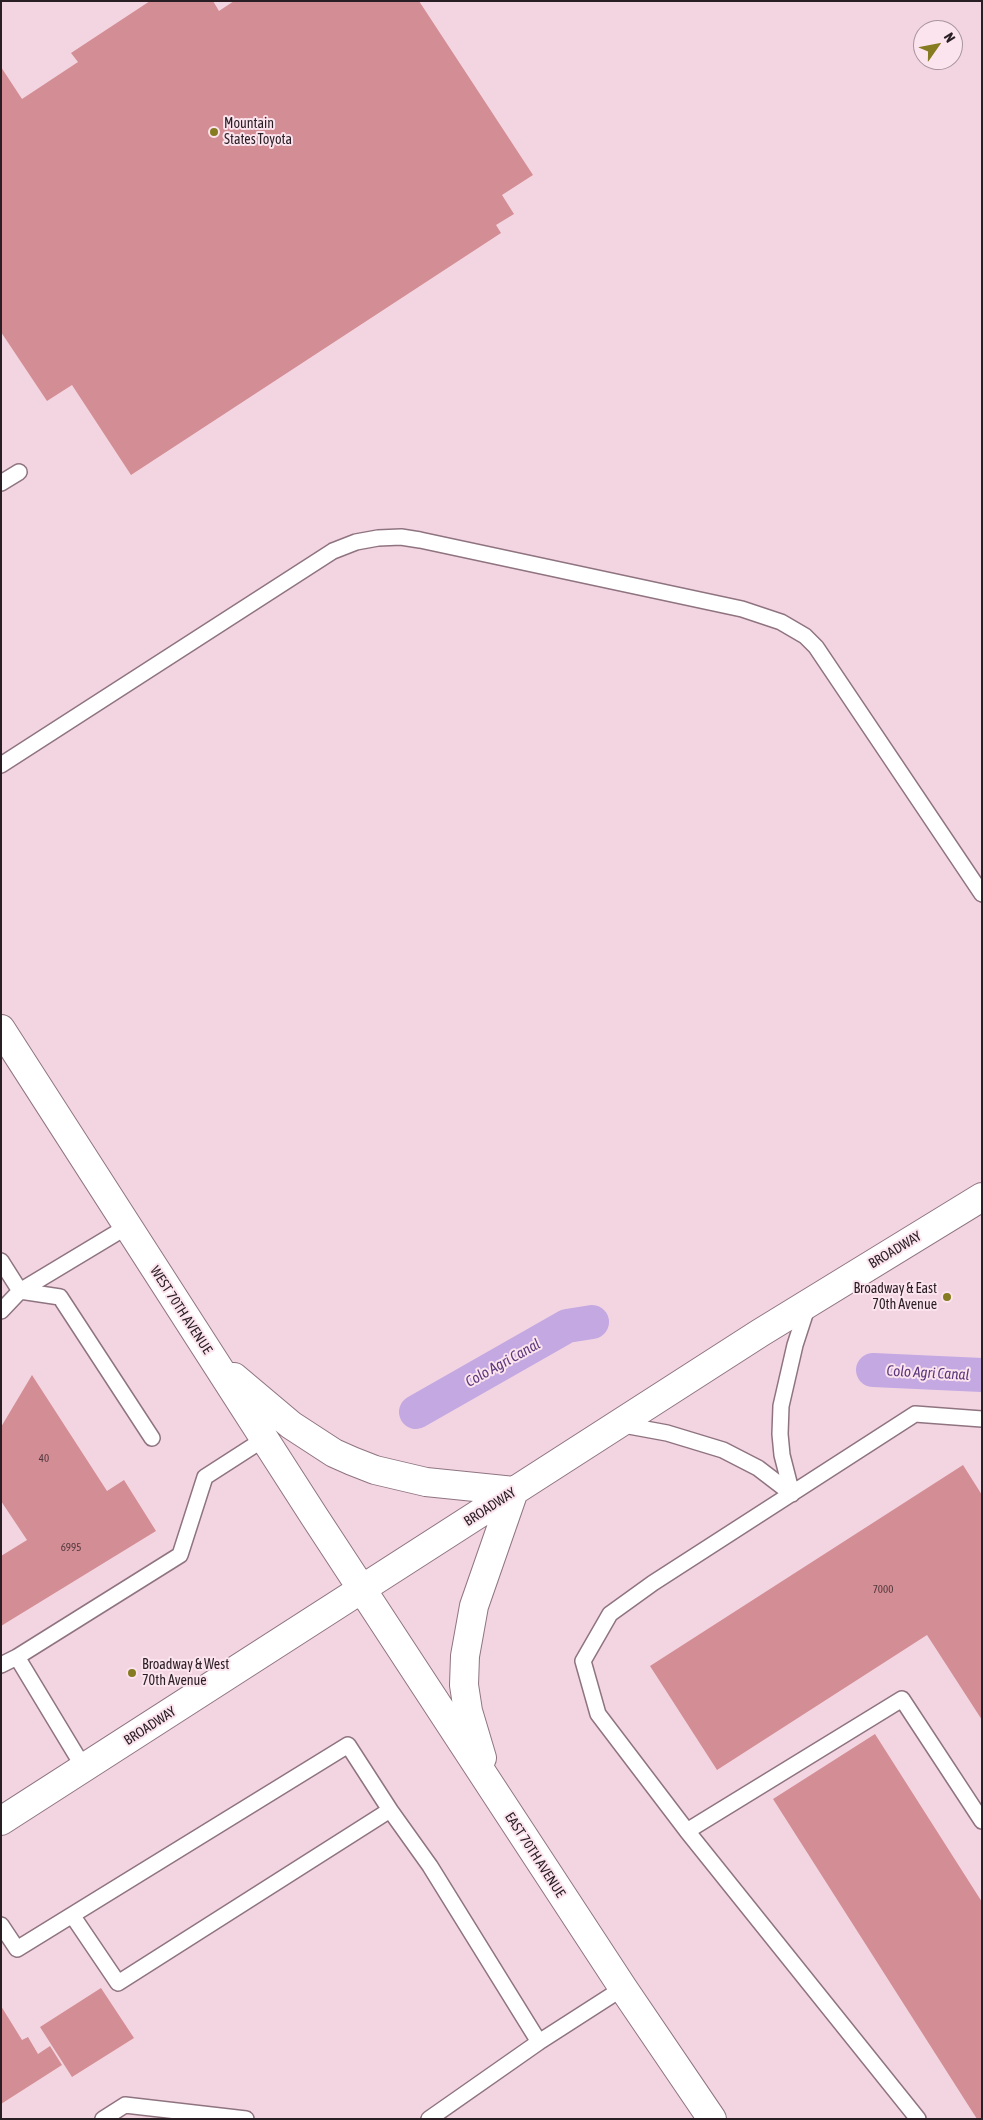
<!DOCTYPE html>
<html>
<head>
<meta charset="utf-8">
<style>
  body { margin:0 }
  #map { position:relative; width:983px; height:2120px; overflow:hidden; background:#f3d5e2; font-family:"Asap Condensed",sans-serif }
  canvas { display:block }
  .frame { position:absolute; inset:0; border:2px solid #291e23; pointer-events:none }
  .north { position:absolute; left:913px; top:20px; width:50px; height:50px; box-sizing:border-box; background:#fce4ee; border:1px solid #a8959d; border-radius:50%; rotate:57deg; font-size:14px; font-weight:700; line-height:20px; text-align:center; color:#291e23 }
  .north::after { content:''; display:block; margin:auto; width:18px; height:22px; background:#867b21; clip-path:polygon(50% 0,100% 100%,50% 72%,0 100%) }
</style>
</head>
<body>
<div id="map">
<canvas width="983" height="2120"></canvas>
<div class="frame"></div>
<div class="north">N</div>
</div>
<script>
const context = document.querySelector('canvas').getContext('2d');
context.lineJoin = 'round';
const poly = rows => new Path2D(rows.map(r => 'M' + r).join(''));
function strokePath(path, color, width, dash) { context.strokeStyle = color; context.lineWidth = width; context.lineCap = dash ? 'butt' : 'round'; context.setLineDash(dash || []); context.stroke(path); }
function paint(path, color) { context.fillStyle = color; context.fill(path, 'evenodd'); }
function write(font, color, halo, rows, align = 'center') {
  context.font = font + ' "Asap Condensed",sans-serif'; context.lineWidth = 4; context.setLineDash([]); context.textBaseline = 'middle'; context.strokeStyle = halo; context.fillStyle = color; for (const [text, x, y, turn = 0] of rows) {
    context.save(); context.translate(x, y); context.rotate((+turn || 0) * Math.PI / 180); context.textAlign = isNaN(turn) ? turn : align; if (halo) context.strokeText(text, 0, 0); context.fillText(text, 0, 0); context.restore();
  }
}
strokePath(poly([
  [873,1370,982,1375],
  [416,1412,567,1326,592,1322]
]), '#c3a8e2', 34);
paint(poly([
  [150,1,213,1,219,11,234,1,419,1,533,175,502,195,514,214,496,225,501,233,131,475,72,385,47,401,1,332,1,67,22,99,78,62,71,53],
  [32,1375,107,1491,124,1480,156,1531,1,1626,1,1556,27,1540,1,1501,1,1427],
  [963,1465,982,1495,982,1720,927,1635,717,1770,650,1666],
  [875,1734,982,1902,982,2119,977,2119,773,1799],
  [101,1988,134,2038,72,2077,40,2027],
  [1,2006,22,2040,28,2037,38,2054,50,2046,62,2065,1,2104]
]), '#d38d94');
const service = poly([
  [1,483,19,472],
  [1,765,333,551,356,542,378,538,401,537,420,540,742,609,781,622,805,636,816,647,982,894],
  [1,1261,20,1291,1,1311],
  [20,1291,60,1297,152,1438],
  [20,1291,128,1226],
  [618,1424,667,1433,723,1450,758,1468,792,1494],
  [792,1494,782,1455,780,1434,781,1406,795,1345,808,1305],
  [1,1665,17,1657],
  [84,1768,17,1657,180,1555,205,1477,264,1439],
  [687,1831,598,1714,583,1661,610,1614,653,1583,915,1414,982,1419],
  [72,1915,118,1983,390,1810,430,1866,539,2042,623,1988],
  [1,1925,17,1949,348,1745,390,1810],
  [103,2119,125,2105,246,2119],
  [429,2119,539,2042],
  [918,2119,687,1831,902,1699,982,1821]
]);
const secondary = poly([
  [1,1029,314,1516,623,1988,712,2119],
  [234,1377,291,1425,334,1453,352,1461,375,1470,426,1482,514,1491],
  [482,1758,468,1711,464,1685,465,1656,474,1606,514,1491],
  [1,1821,760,1333,982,1197]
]);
strokePath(service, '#8f7480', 18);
strokePath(secondary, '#8f7480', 30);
strokePath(service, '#fff', 15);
strokePath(secondary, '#fff', 28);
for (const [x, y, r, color] of [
  [214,132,5,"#867b21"],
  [947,1297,5,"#867b21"],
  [132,1673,5,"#867b21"]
]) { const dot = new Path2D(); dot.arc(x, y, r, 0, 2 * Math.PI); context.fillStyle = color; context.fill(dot); strokePath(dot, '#fce4ee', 2); }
write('11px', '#543a3f', null, [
  ["40",44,1459],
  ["6995",71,1548],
  ["7000",883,1590]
]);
write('14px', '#291e23', '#fce4ee', [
  ["Mountain",224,124],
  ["States Toyota",224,140],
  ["Broadway & East",937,1289,"right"],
  ["70th Avenue",937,1305,"right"],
  ["Broadway & West",142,1665],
  ["70th Avenue",142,1681]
], 'left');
write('14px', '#291e23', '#fce4ee', [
  ["BROADWAY",895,1250,-31],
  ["WEST 70TH AVENUE",181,1310,57],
  ["BROADWAY",490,1507,-33],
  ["BROADWAY",150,1726,-33],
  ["EAST 70TH AVENUE",535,1855,57]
]);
write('italic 15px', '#5b377c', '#fce4ee', [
  ["Colo Agri Canal",503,1363,-29],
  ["Colo Agri Canal",928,1373,3]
]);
</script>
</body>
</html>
